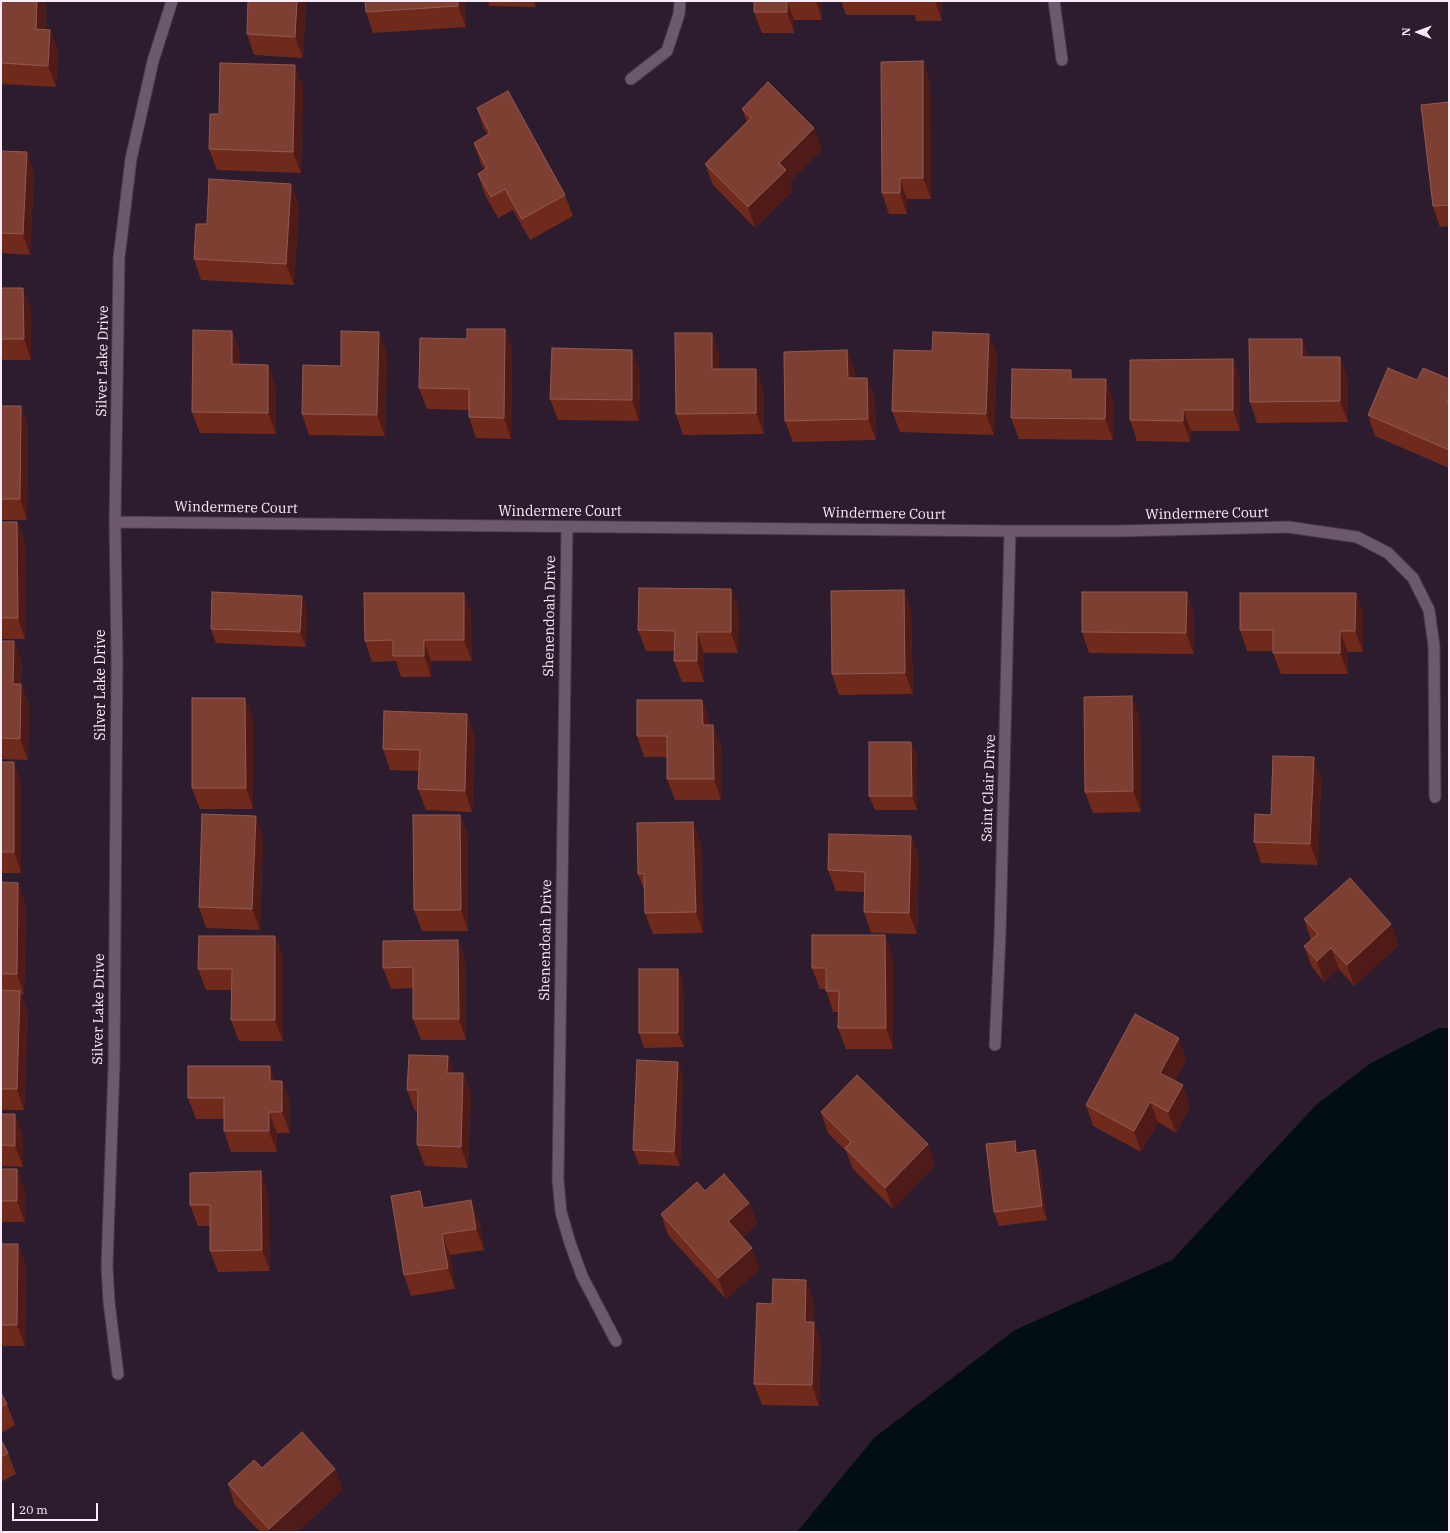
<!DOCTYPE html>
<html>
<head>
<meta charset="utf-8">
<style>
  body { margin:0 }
  #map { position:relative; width:1450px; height:1533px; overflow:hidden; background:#2d1c2e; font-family:"IBM Plex Serif",serif }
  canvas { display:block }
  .frame { position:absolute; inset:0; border:2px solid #f8ecf8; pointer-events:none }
  .north { position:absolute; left:1398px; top:12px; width:40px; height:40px; -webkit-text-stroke:3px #2d1c2e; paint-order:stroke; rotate:271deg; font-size:11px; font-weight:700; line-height:16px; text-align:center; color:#f8ecf8 }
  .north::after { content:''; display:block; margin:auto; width:14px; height:18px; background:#f8ecf8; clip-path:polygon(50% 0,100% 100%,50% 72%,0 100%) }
  .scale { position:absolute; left:12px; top:1503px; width:86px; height:18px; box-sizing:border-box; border:2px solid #f8ecf8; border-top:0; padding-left:5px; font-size:12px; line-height:14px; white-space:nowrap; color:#f8ecf8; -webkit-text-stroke:3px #2d1c2e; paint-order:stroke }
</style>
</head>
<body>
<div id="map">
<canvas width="1450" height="1533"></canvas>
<div class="frame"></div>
<div class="north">N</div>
<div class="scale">20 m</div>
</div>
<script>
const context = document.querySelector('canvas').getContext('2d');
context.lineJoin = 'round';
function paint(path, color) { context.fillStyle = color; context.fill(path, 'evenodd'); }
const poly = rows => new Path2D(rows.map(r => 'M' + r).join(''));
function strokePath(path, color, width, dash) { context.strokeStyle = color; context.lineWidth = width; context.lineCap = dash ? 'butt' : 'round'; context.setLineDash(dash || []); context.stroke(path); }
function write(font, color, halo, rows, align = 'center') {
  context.font = font + ' "IBM Plex Serif",serif'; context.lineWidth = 3; context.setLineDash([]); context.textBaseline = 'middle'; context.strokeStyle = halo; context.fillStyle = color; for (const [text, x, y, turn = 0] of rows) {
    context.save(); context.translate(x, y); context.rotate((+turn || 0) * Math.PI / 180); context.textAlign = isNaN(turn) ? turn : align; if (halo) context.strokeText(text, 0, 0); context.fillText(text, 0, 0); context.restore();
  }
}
paint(poly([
  [1439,1028,1449,1028,1449,1532,797,1532,874,1438,1015,1330,1172,1260,1316,1105,1371,1063]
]), '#020e11');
const minor = poly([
  [1054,1,1062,60],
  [631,79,667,51,679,14,680,1],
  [115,522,1010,531,1119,531,1288,527,1357,537,1388,553,1413,578,1429,610,1434,646,1435,797],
  [567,527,558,1180,561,1212,570,1243,582,1276,616,1341],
  [995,1045,1000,936,1010,531],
  [118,1374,109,1302,107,1266,114,1065,117,661,115,522,119,258,131,159,153,61,172,1]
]);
strokePath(minor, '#473948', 13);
strokePath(minor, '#6d596e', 11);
paint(poly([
  [1,1,46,3,45,30,50,30,58,51,56,87,1,84],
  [306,1,303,58,254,55,247,34],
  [464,1,466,27,373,33,366,12],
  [488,1,536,1,536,7,489,6],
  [754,1,822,1,822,20,794,20,794,33,762,33,754,12],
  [841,1,942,1,942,21,916,21,915,15,846,15],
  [923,61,930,82,931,199,907,199,907,214,889,214,882,193],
  [303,86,301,173,217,170,209,149,219,114],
  [1449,102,1449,226,1440,227,1433,206],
  [477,108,565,195,573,216,530,240,513,210,498,218,485,195,478,174,485,170,481,164,474,143,488,135,484,129],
  [742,109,814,128,822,149,790,181,793,191,755,228,713,185,705,164,747,122],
  [1,151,34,173,30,255,1,253],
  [299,205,294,285,201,280,194,259],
  [1,288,31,309,31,360,1,360],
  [505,329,512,350,511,439,476,438,469,417,469,410,427,409,419,388,467,339],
  [232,331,240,352,240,364,276,386,276,434,200,433,192,412],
  [712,333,719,354,719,369,764,390,764,434,683,435,676,414],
  [989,334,997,355,994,435,900,432,892,411,932,351],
  [632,350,640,371,639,421,558,420,550,399],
  [387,353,385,436,309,435,302,414,341,366],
  [1309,357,1348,378,1348,422,1257,423,1250,402],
  [1233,359,1240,380,1240,431,1191,431,1190,442,1137,441,1130,420],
  [855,371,855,378,867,378,875,399,876,440,793,442,785,421],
  [1074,379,1113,400,1113,440,1019,439,1011,418],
  [1449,379,1449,468,1375,436,1368,415,1417,380],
  [1,406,21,406,28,427,27,520,1,520],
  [1,522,17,522,25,543,25,639,1,639],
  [904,590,911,611,913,694,839,695,832,674],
  [464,593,471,614,472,661,431,661,431,677,401,677,396,661,372,662,365,641],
  [1356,593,1363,614,1363,652,1348,652,1348,674,1281,674,1273,653,1273,651,1247,651,1240,630],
  [307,610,306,647,216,643,211,629],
  [739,610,738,653,704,653,704,682,682,682,674,661,674,651,646,651,638,630],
  [1194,613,1194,654,1089,653,1082,632],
  [1,641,22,662,21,684,29,705,28,760,1,759],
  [1140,717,1141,812,1093,813,1085,792],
  [253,719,253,809,200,809,192,788],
  [710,721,710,725,713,725,721,746,721,800,675,800,667,779,667,757,644,757,637,736],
  [475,735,472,812,426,810,418,789,419,771,390,770,383,749],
  [911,742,917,756,917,810,875,810,869,796],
  [1,762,21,783,21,873,1,873],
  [1321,778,1318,865,1261,863,1254,842],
  [460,815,468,836,468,931,422,931,414,910],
  [911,836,919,857,917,934,871,933,864,912,864,892,836,891,828,870],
  [263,837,260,930,206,928,199,907],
  [701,843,703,933,653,934,645,913,645,892,638,874],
  [1,882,26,904,24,995,21,995,28,1012,24,1110,1,1110],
  [1304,919,1399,945,1354,986,1339,969,1324,982,1312,967,1304,946,1311,940],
  [275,936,283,957,283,1041,239,1041,231,1020,232,990,206,990,198,969],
  [893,956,893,1049,846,1049,838,1028,838,1012,833,1012,826,989,820,989,812,968],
  [466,961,466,1040,421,1040,413,1019,413,988,391,989,383,968],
  [678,969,683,983,684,1047,644,1048,639,1033],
  [1186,1059,1175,1081,1190,1106,1176,1133,1158,1122,1141,1152,1093,1126,1086,1105],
  [678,1062,683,1076,680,1166,639,1164,633,1150],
  [454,1073,463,1073,471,1094,468,1168,425,1166,417,1145,418,1111,415,1111,407,1090],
  [276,1081,282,1081,290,1102,290,1133,277,1133,277,1152,231,1152,224,1131,224,1119,196,1119,188,1098],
  [821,1112,935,1165,893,1209,853,1169,846,1151,828,1133],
  [1,1114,23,1135,23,1167,1,1166,1,1169,25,1190,25,1222,1,1222],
  [1035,1150,1040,1165,1047,1220,999,1226,994,1212,1019,1152],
  [705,1191,749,1203,757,1224,742,1237,760,1269,726,1299,668,1235,661,1214],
  [268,1192,270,1271,218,1272,210,1251,210,1226,198,1226,190,1205],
  [426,1207,479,1221,484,1250,450,1255,455,1289,411,1296,404,1275],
  [1,1244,26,1265,25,1346,1,1346],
  [814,1301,813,1322,821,1343,819,1406,762,1405,754,1384,772,1304],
  [1,1393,7,1404,15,1425,1,1433],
  [1,1440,8,1453,16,1474,1,1482],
  [262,1468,335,1469,343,1490,297,1532,260,1532,235,1505,228,1484]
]), '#6f2a1c');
paint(poly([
  [37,1,45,1,46,3,43,50,36,29],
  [297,1,306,1,303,58,295,37],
  [458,1,464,1,466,27,458,6],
  [533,1,536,1,536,7],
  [787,1,794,20,794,33,787,12],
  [816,1,822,1,822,20],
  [935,1,942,1,942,21],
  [50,30,58,51,56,87,48,66],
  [923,61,930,82,931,199,923,178],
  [295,65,303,86,301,173,293,152],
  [814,128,822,149,790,181,793,191,755,228,748,207,779,163],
  [27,152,34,173,30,255,23,234],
  [900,178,907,199,907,214,900,193],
  [291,184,299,205,294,285,286,264],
  [23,288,31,309,31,360,24,339],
  [505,329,512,350,511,439,504,418],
  [232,331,240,352,240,385,232,364],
  [379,332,387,353,385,436,377,415],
  [712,333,719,354,719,390,712,369],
  [989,334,997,355,994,435,986,414],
  [1302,339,1310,360,1302,357],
  [632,350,640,371,639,421,632,400],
  [847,350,855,371,855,399,848,378],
  [1340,357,1348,378,1348,422,1340,401],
  [1233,359,1240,380,1240,431,1233,410],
  [268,365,276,386,276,434,268,413],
  [756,369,764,390,764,434,756,413],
  [1071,370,1079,391,1071,379],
  [867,378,875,399,876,440,868,419],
  [1106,379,1113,400,1113,440,1105,419],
  [21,406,28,427,27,520,20,499],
  [1183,410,1191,431,1190,442,1183,421],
  [17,522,25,543,25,639,18,618],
  [731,589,739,610,738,653,731,632],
  [904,590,911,611,913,694,905,673],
  [1187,592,1194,613,1194,654,1186,633],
  [464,593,471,614,472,661,464,640],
  [1356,593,1363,614,1363,652,1355,631],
  [302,596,307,610,306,647,300,632],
  [1340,631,1348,652,1348,674,1340,653],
  [697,632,704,653,704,682,697,661],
  [424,640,431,661,431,677,424,656],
  [14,641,22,662,20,705,13,684],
  [21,684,29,705,28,760,20,739],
  [1132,696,1140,717,1141,812,1133,791],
  [245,698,253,719,253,809,246,788],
  [702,700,710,721,710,746,703,725],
  [467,714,475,735,472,812,465,791],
  [713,725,721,746,721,800,714,779],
  [911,742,917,756,917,810,912,796],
  [1314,757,1321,778,1318,865,1310,844],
  [14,762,21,783,21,873,14,852],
  [460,815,468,836,468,931,461,910],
  [256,816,263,837,260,930,252,909],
  [693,822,701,843,703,933,696,912],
  [911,836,919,857,917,934,909,913],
  [18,883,26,904,24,995,17,974],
  [1391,924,1399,945,1354,986,1347,965],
  [885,935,893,956,893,1049,886,1028],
  [275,936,283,957,283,1041,275,1020],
  [458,940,466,961,466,1040,459,1019],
  [1331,948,1339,969,1324,982,1317,961],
  [678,969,683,983,684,1047,678,1033],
  [20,991,28,1012,24,1110,17,1089],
  [1179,1038,1186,1059,1168,1094,1160,1073],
  [448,1056,455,1077,447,1073],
  [678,1062,683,1076,680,1166,674,1152],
  [270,1066,277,1086,270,1081],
  [463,1073,471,1094,468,1168,461,1147],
  [282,1081,290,1102,290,1133,282,1112],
  [1183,1085,1190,1106,1176,1133,1168,1112],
  [1150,1102,1158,1122,1141,1152,1134,1131],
  [269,1112,277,1133,277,1152,269,1131],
  [15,1114,23,1135,23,1167,15,1146],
  [1015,1141,1020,1155,1016,1153],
  [928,1144,935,1165,893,1209,885,1188],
  [1035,1150,1040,1165,1047,1220,1042,1206],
  [17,1169,25,1190,25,1222,17,1201],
  [261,1171,268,1192,270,1271,262,1250],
  [420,1191,428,1212,423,1208],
  [471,1200,479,1221,484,1250,476,1229],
  [749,1203,757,1224,736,1242,728,1221],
  [442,1234,450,1255,455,1289,448,1268],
  [18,1244,26,1265,25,1346,17,1325],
  [752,1248,760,1269,726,1299,718,1278],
  [806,1280,814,1301,813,1343,805,1322],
  [814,1322,821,1343,819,1406,812,1385],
  [335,1469,343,1490,297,1532,270,1532,269,1529]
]), '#4f1b19');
const building = poly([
  [1,1,37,1,36,29,50,30,48,66,1,63,1,1],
  [248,1,297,1,295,37,247,34,248,1],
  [365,1,458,1,458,6,366,12,365,1],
  [754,1,787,1,787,12,754,12,754,1],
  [923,61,923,178,900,178,900,193,882,193,881,62,923,61],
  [220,63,295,65,293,152,209,149,210,114,219,114,220,63],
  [768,82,814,128,779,163,786,170,748,207,705,164,751,118,742,109,768,82],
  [508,91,565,195,522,219,505,189,491,197,478,174,487,168,474,143,490,133,477,108,508,91],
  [1449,102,1449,205,1433,206,1421,105,1449,102],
  [1,151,27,152,23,234,1,233,1,151],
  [209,179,291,184,286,264,194,259,196,224,207,224,209,179],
  [1,288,23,288,24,339,1,339,1,288],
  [467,329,505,329,504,418,469,417,469,389,419,388,420,338,467,339,467,329],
  [193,330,232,331,232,364,268,365,268,413,192,412,193,330],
  [341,331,379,332,377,415,302,414,303,365,341,366,341,331],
  [933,332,989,334,986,414,892,411,894,350,932,351,933,332],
  [675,333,712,333,712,369,756,369,756,413,676,414,675,333],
  [1249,339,1302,339,1302,357,1340,357,1340,401,1250,402,1249,339],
  [552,348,632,350,632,400,550,399,552,348],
  [847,350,848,378,867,378,868,419,785,421,784,352,847,350],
  [1233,359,1233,410,1183,410,1183,421,1130,420,1130,360,1233,359],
  [1388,368,1417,380,1423,368,1449,379,1449,397,1447,401,1449,402,1449,450,1368,415,1388,368],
  [1012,369,1071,370,1071,379,1106,379,1105,419,1011,418,1012,369],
  [1,406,21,406,20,499,1,499,1,406],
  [1,522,17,522,18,618,1,618,1,522],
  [639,588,731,589,731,632,697,632,697,661,674,661,675,631,638,630,639,588],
  [904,590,905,673,832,674,831,591,904,590],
  [212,592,302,596,300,632,211,629,212,592],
  [1082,592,1187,592,1186,633,1082,632,1082,592],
  [364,593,464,593,464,640,424,640,424,656,393,656,393,640,365,641,364,593],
  [1240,593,1356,593,1355,631,1340,631,1340,653,1273,653,1273,630,1240,630,1240,593],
  [1,641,14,641,13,684,21,684,20,739,1,738,1,641],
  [1132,696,1133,791,1085,792,1084,697,1132,696],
  [192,698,245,698,246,788,192,788,192,698],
  [637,700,702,700,703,725,713,725,714,779,667,779,667,736,637,736,637,700],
  [384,711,467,714,465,791,418,789,420,750,383,749,384,711],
  [869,742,911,742,912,796,869,796,869,742],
  [1273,756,1314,757,1310,844,1254,842,1255,814,1271,815,1273,756],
  [1,762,14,762,14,852,1,852,1,762],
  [202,814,256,816,252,909,199,907,202,814],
  [413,815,460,815,461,910,414,910,413,815],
  [693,822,696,912,645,913,644,873,638,874,637,823,693,822],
  [829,834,911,836,909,913,864,912,865,872,828,870,829,834],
  [1350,878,1391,924,1347,965,1331,948,1317,961,1304,946,1318,934,1304,919,1350,878],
  [1,882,18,883,17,974,1,974,1,882],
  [812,935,885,935,886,1028,838,1028,839,991,826,991,826,968,812,968,812,935],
  [199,936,275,936,275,1020,231,1020,232,969,198,969,199,936],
  [458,940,459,1019,413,1019,413,967,383,968,383,941,458,940],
  [639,969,678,969,678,1033,639,1033,639,969],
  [1,990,20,991,17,1089,1,1089,1,990],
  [1135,1014,1179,1038,1160,1073,1183,1085,1168,1112,1150,1102,1134,1131,1086,1105,1135,1014],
  [409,1055,448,1056,447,1073,463,1073,461,1147,417,1145,418,1090,407,1090,409,1055],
  [637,1060,678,1062,674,1152,633,1150,637,1060],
  [188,1066,270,1066,270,1081,282,1081,282,1112,269,1112,269,1131,224,1131,224,1098,188,1098,188,1066],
  [857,1075,928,1144,885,1188,845,1148,851,1142,821,1112,857,1075],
  [1,1114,15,1114,15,1146,1,1145,1,1114],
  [1015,1141,1016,1153,1035,1150,1042,1206,994,1212,986,1144,1015,1141],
  [1,1169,17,1169,17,1201,1,1201,1,1169],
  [261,1171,262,1250,210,1251,210,1205,190,1205,190,1173,261,1171],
  [724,1174,749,1203,728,1221,752,1248,718,1278,661,1214,697,1182,705,1191,724,1174],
  [420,1191,423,1208,471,1200,476,1229,442,1234,448,1268,404,1275,391,1196,420,1191],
  [1,1244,18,1244,17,1325,1,1325,1,1244],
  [773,1279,806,1280,805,1322,814,1322,812,1385,754,1384,757,1303,772,1304,773,1279],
  [1,1393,7,1404,1,1407,1,1393],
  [302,1432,335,1469,269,1529,228,1484,254,1460,262,1468,302,1432],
  [1,1440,8,1453,1,1457,1,1440]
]);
paint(building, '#7e3f33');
strokePath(building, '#915a52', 1);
write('14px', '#f8ecf8', '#2d1c2e', [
  ["Silver Lake Drive",103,361,-89],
  ["Windermere Court",236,508,1],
  ["Windermere Court",560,512],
  ["Windermere Court",884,514,1],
  ["Windermere Court",1207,514,-1],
  ["Shenendoah Drive",550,616,-89],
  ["Silver Lake Drive",101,685,-90],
  ["Saint Clair Drive",989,788,-88],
  ["Shenendoah Drive",546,940,-89],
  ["Silver Lake Drive",99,1009,-89]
]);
</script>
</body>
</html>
